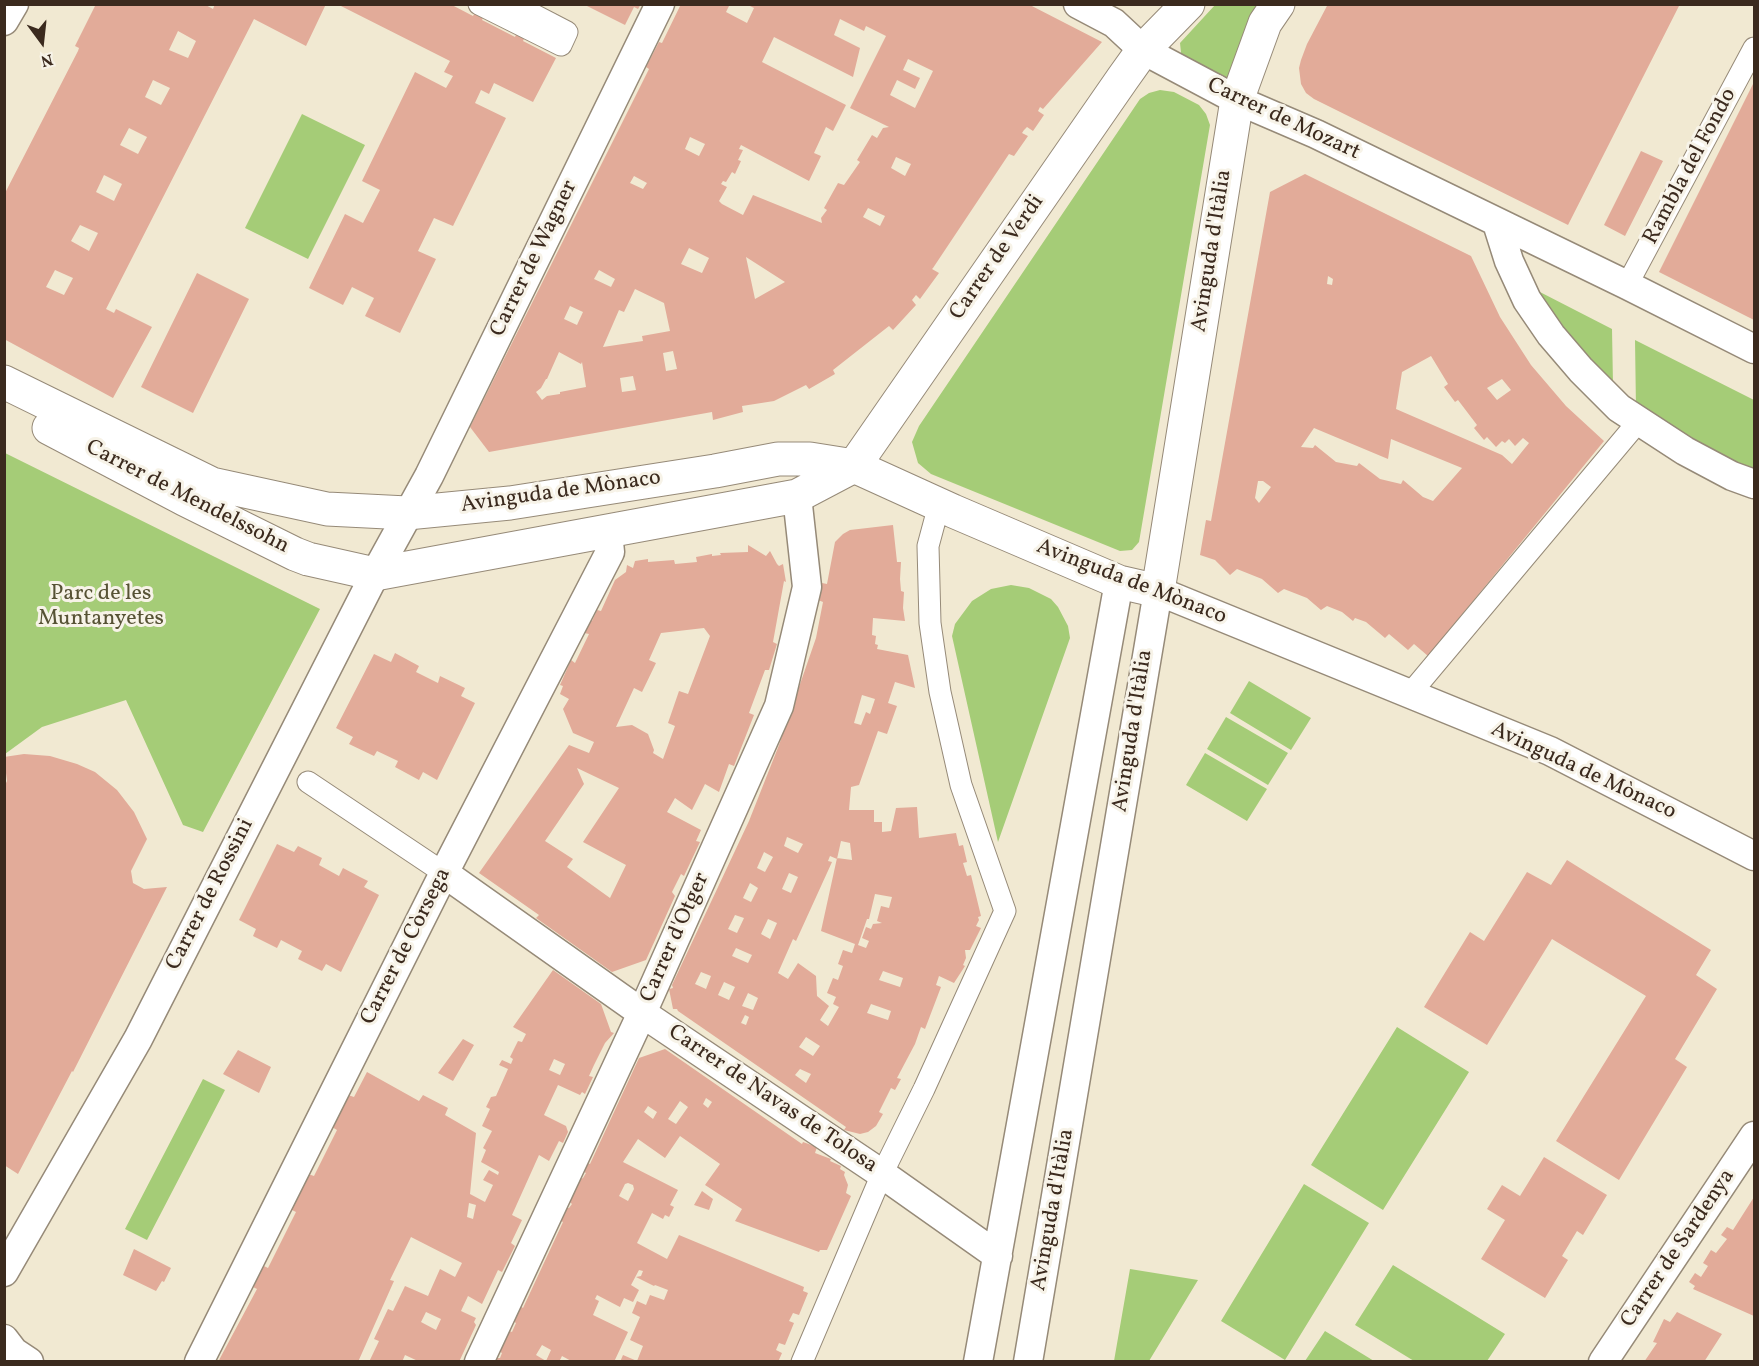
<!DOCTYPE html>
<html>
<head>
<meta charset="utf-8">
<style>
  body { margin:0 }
  #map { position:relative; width:1759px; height:1366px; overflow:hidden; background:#f1e9d2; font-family:Vollkorn,serif }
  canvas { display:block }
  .frame { position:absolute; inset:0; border:6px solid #3b2a1e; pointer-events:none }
  .north { position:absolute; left:12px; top:12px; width:60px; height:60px; -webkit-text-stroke:4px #f7f3e8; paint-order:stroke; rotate:165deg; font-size:16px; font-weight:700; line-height:24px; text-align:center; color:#3b2a1e }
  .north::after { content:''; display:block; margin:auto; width:21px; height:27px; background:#3b2a1e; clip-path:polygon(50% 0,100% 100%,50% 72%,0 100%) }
</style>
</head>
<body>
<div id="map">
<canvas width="1759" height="1366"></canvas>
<div class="frame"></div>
<div class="north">N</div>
</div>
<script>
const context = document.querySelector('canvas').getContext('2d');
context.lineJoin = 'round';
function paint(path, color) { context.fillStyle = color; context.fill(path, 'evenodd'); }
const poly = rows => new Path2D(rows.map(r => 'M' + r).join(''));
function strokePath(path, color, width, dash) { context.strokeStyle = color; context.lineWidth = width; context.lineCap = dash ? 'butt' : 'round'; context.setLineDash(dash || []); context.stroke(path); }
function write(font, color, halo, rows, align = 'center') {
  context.font = font + ' Vollkorn,serif'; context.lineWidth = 6; context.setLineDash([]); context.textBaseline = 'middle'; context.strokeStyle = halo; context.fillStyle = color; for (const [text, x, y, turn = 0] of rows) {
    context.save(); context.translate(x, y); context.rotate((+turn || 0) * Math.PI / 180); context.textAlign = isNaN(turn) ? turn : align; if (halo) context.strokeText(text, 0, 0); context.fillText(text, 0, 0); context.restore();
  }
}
paint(poly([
  [1215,5,1265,5,1239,73,1225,81,1182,62,1180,43],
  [1160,90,1174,92,1199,105,1206,114,1210,125,1139,542,1132,550,1120,551,931,474,918,463,912,442,919,426,1140,99,1149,93],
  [302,114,365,145,308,259,245,228],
  [1536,290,1612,329,1613,385,1571,341],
  [1635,340,1754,400,1754,473,1636,409],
  [5,453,320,609,203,832,183,825,126,700,42,727,5,754],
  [1011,585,1029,588,1051,599,1058,607,1068,626,1070,638,998,842,952,636,955,624,972,601,991,589],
  [1249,681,1311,718,1291,750,1230,713],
  [1226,717,1288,753,1268,785,1207,749],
  [1205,753,1267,789,1247,821,1186,785],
  [1397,1027,1469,1072,1383,1210,1311,1165],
  [203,1079,225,1090,147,1240,125,1229],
  [1304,1184,1369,1223,1285,1360,1221,1321],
  [1393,1265,1505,1334,1487,1361,1414,1361,1355,1325],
  [1130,1269,1198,1280,1149,1361,1114,1361],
  [1325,1331,1374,1361,1305,1361]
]), '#a5cc77');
paint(poly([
  [96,4,204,4,213,9,215,4,326,4,306,46,254,19,106,309,114,313,116,309,152,327,113,398,4,339,4,195,78,51,79,48,75,46],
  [178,31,196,41,188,58,169,50],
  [153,80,170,88,161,105,145,97],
  [129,128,147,137,138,154,120,145],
  [104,175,122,184,114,201,96,192],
  [80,225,98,233,89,251,71,241],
  [55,270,73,278,64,295,46,287],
  [337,4,450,4,473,16,479,5,487,9,482,20,515,37,520,26,528,30,523,41,556,58,533,102,494,83,489,94,481,90,475,103,506,118,453,226,434,218,418,251,436,259,400,333,365,316,374,298,352,287,343,305,309,288,345,214,363,223,380,190,362,181,415,72,446,88,453,76,444,72,450,61],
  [583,4,641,4,638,9,634,7,625,25],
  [681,4,730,4,726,12,747,23,754,8,746,4,1028,4,1102,42,1043,109,1040,107,1038,111,1044,115,1033,131,1027,127,1024,130,1022,133,1028,136,1014,156,1009,154,933,268,932,269,939,273,920,299,916,295,912,300,916,305,893,330,889,326,833,370,835,374,809,389,806,385,774,401,742,406,743,412,713,420,712,412,489,452,470,427,649,69,646,67,659,42,662,43],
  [840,19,864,31,866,26,886,36,850,108,889,127,883,128,877,138,872,135,857,160,860,162,844,185,838,183,824,208,827,210,821,218,822,223,753,195,743,215,722,204,719,201,727,187,721,184,723,181,726,182,732,172,735,174,741,161,738,160,743,150,739,149,741,145,809,181,821,156,814,153,826,127,833,131,846,105,762,62,774,37,853,77,860,48,834,35],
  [908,59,933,71,915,108,890,95,897,80,915,89,920,78,903,70],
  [690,137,705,144,699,156,685,149],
  [896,157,911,164,905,176,891,168],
  [634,176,647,183,643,189,630,183],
  [868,208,885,216,880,226,863,217],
  [689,248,709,258,702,273,681,264],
  [746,257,785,282,755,299],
  [599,270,615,279,611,287,594,279],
  [635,289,664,303,670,331,642,336,643,341,603,347,619,310,624,312],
  [570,306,583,312,577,325,564,319],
  [673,351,677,369,666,371,663,353],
  [559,352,581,364,582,362,586,387,560,392,560,394,547,396,542,400,536,392,541,388,546,379,547,379],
  [633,376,636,390,622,392,620,378],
  [1328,4,1680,4,1568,225,1314,99,1306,93,1301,84,1299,68,1301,60,1307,44],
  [1754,82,1754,320,1659,272],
  [1641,151,1663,161,1625,236,1604,225],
  [1305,174,1471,256,1500,317,1531,365,1566,406,1604,441,1428,656,1414,644,1408,650,1389,634,1385,638,1366,622,1355,618,1353,621,1342,612,1327,606,1321,610,1307,598,1284,589,1278,593,1262,579,1237,569,1230,575,1215,560,1200,555,1206,520,1211,521,1270,192],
  [1328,276,1333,279,1332,285,1327,284],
  [1431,356,1448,384,1444,387,1455,402,1458,400,1477,425,1474,428,1484,440,1487,437,1496,447,1502,441,1505,443,1509,439,1515,446,1523,438,1529,443,1512,464,1502,455,1396,409,1402,372],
  [1502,379,1511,390,1497,400,1487,388],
  [1314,428,1388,459,1391,439,1462,468,1433,501,1423,497,1403,480,1401,484,1380,479,1359,463,1357,466,1336,462,1315,445,1313,448,1301,447],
  [1258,481,1263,481,1271,487,1259,503,1255,498],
  [197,273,249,299,193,413,141,387],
  [893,525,897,562,901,562,900,579,901,591,904,592,903,608,905,621,873,618,872,635,876,636,875,644,878,645,877,649,908,655,915,688,895,682,888,703,897,706,887,734,878,731,859,785,851,787,849,810,874,810,874,822,882,822,882,832,891,831,896,808,917,807,919,838,956,833,959,846,963,845,967,862,963,863,967,876,971,875,981,916,978,917,979,920,976,926,981,928,970,950,965,950,966,958,963,965,965,966,954,983,939,976,936,985,941,987,925,1029,921,1027,915,1044,897,1078,901,1079,895,1090,891,1088,879,1112,883,1114,876,1126,868,1132,860,1134,844,1130,846,1127,678,1011,677,1009,673,1009,669,989,673,988,672,985,749,821,779,745,816,638,823,602,818,600,822,583,827,584,835,542,843,534,850,530],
  [862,695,875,699,870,714,866,712,861,725,854,723],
  [787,837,803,844,798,853,784,846],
  [841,841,850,843,852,860,837,858,821,931,855,944,852,953,843,950,838,964,843,966,838,980,833,978,827,993,836,997,833,1004,839,1007,828,1026,820,1020,829,1006,817,996,816,976,798,963,788,979,778,973,793,939,796,941,832,862,828,861,830,856,837,859],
  [764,852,773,857,765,872,757,868],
  [789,873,798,877,791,893,782,889],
  [750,883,758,888,751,902,743,898],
  [875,894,892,897,889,908,881,906,877,921,882,923,873,924,871,929,866,927,862,938,869,941,866,948,858,945,867,919,869,919],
  [735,915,744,918,737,933,728,929],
  [768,919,777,923,770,939,761,934],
  [736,948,752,955,748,963,732,956],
  [883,971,903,978,900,987,879,980],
  [701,972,711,976,706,989,695,984],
  [724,982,735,987,729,1000,718,995],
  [748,993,758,998,753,1010,742,1006],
  [871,1004,891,1011,888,1020,867,1013],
  [745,1015,749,1017,746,1025,741,1023],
  [806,1037,820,1046,813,1056,799,1047],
  [800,1069,811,1074,806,1083,795,1075],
  [748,545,766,556,770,551,777,564,779,566,783,564,786,582,784,581,773,642,777,644,769,670,765,670,749,713,754,715,734,766,729,764,719,792,705,784,692,810,675,798,667,812,701,830,696,841,700,842,684,876,681,874,672,892,675,896,646,960,612,972,536,918,539,915,479,873,569,745,589,753,594,742,573,733,563,709,569,699,560,694,563,686,560,685,571,660,575,663,589,634,584,633,590,620,592,621,597,610,601,611,615,580,626,572,627,565,633,568,635,561,648,559,648,562,674,560,675,564,697,562,696,557,712,554,712,556,721,555,720,553,748,552],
  [704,628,710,636,688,694,679,691,668,723,675,726,663,759,653,753,654,750,648,734,632,725,616,727,634,688,642,692,656,663,649,660,661,633],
  [577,768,619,788,583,842,626,865,610,898,567,867,573,859,545,841,584,784],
  [395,653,419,666,416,672,438,683,440,676,465,688,461,696,475,703,437,780,423,772,419,780,395,767,398,761,377,751,374,756,349,744,353,737,336,728,374,654,391,662],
  [24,754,50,756,77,764,95,772,117,790,134,812,147,839,131,871,133,883,144,889,167,887,73,1072,72,1071,18,1174,4,1165,4,787,7,781,4,757],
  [277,844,294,852,298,846,322,858,319,865,339,876,343,868,360,877,368,881,364,887,379,895,341,972,326,964,322,971,298,959,302,951,281,940,277,948,253,936,256,929,239,920],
  [1567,860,1711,950,1696,975,1717,989,1675,1059,1687,1067,1619,1180,1556,1141,1646,996,1552,939,1487,1045,1424,1007,1470,932,1484,941,1527,872,1551,885],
  [553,970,601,1004,611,1032,614,1033,605,1043,594,1065,589,1076,593,1077,585,1094,582,1092,580,1095,558,1085,544,1115,566,1126,568,1132,563,1143,559,1141,549,1161,539,1155,512,1215,522,1220,511,1243,515,1246,502,1272,498,1270,482,1304,468,1296,461,1311,476,1318,474,1322,476,1325,459,1362,420,1362,405,1355,402,1362,369,1362,379,1341,374,1339,388,1309,393,1311,405,1286,428,1296,440,1269,455,1277,462,1263,411,1237,390,1280,394,1281,358,1362,218,1362,257,1289,251,1286,262,1265,268,1268,296,1212,290,1209,308,1174,314,1176,337,1130,332,1127,348,1095,354,1097,367,1072,419,1101,423,1095,448,1108,445,1115,476,1133,470,1194,485,1202,493,1185,483,1180,489,1170,498,1175,499,1172,481,1162,486,1150,483,1148,492,1131,482,1126,490,1109,486,1107,491,1097,496,1096,508,1069,499,1065,502,1060,511,1064,513,1059,510,1057,518,1041,522,1042,526,1034,513,1027],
  [554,1059,565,1064,560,1075,549,1070],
  [469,1203,476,1205,473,1219,467,1217],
  [426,1312,441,1319,436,1330,421,1322],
  [463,1039,474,1045,453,1081,438,1073],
  [665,1049,802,1144,803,1142,817,1147,815,1153,831,1159,830,1161,841,1166,840,1169,845,1172,844,1175,848,1185,846,1193,851,1196,827,1250,820,1250,819,1252,735,1221,742,1209,705,1185,720,1164,680,1136,665,1158,638,1139,623,1162,678,1190,670,1205,674,1207,669,1217,665,1215,663,1219,652,1213,637,1243,667,1259,679,1235,804,1287,803,1291,808,1293,799,1315,793,1313,789,1321,794,1323,785,1345,779,1343,776,1350,782,1353,778,1362,620,1362,623,1355,637,1361,643,1346,630,1340,640,1317,632,1313,637,1301,646,1305,650,1295,664,1300,668,1290,655,1285,654,1286,636,1277,641,1276,643,1271,639,1270,631,1285,639,1290,633,1302,624,1298,620,1307,597,1295,595,1299,599,1301,593,1315,628,1332,614,1362,573,1362,562,1356,559,1362,495,1362,496,1358,500,1358,502,1353,499,1351,509,1331,512,1332,516,1323,513,1321,520,1306,523,1308,556,1237,563,1222,559,1220,565,1208,569,1208,572,1204,567,1199,576,1181,583,1178,586,1173,582,1171,587,1163,590,1164,639,1058],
  [706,1098,712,1102,708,1108,703,1104],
  [680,1101,688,1107,676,1124,668,1119],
  [648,1106,657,1112,653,1119,644,1112],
  [628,1183,633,1185,634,1189,628,1201,619,1196,625,1184],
  [542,1345,551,1350,546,1361,536,1355],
  [238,1050,271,1067,259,1093,223,1074],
  [1544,1157,1607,1195,1583,1235,1577,1231,1562,1256,1568,1260,1545,1298,1481,1259,1505,1220,1487,1209,1502,1185,1520,1196],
  [702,1191,713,1199,709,1210,694,1205],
  [1754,1197,1754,1316,1693,1289,1695,1286,1689,1282,1695,1273,1701,1277,1708,1266,1703,1263,1711,1250,1716,1253,1727,1239,1721,1235,1727,1227,1733,1230],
  [134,1249,171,1268,164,1282,162,1281,156,1291,123,1275],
  [1677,1312,1722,1334,1704,1362,1644,1362,1657,1343,1653,1342,1664,1319,1670,1322]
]), '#e2ab99');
const pedestrian = poly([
  [479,4,561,45,567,32,513,4],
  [1627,285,1754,48],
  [1409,695,1638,422],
  [308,782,444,873],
  [802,1362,882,1174,924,1089,1005,911,961,785,940,692,930,623,928,546,939,505]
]);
const minor = poly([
  [1078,4,1114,23,1143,50,1237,100,1316,134,1627,285,1754,349],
  [4,21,14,4],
  [1497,223,1509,261,1527,300,1551,335,1581,370,1619,408,1685,451,1732,476,1754,484],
  [444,873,642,1013,882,1174,998,1256],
  [4,1272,138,1039,375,574,429,476,660,4],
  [4,1339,14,1352,29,1362],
  [199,1362,444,873,610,552,608,533],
  [479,1362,642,1013,779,706,807,587,797,496],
  [978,1362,1119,582],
  [1028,1362,1158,591,1550,751,1754,856],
  [1603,1362,1754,1136]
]);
const tertiary = poly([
  [4,382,212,484,327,509,407,513,510,503,715,471,778,459,810,459,854,466,953,511,1119,582,1158,591,1237,100,1265,23,1278,4],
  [49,428,184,499,295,554,308,559,375,574,797,496,854,466,1123,78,1143,50,1188,4]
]);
strokePath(pedestrian, '#968a78', 23);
strokePath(minor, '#968a78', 31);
strokePath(tertiary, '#968a78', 35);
strokePath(pedestrian, '#fff', 21);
strokePath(minor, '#fff', 28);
strokePath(tertiary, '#fff', 33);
write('22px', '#3b2a1e', '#f7f3e8', [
  ["Carrer de Mozart",1283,120,25],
  ["Rambla del Fondo",1691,167,-62],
  ["Avinguda d'Itàlia",1213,251,-81],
  ["Carrer de Verdi",998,258,-55],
  ["Carrer de Wagner",535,259,-64],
  ["Avinguda de Mònaco",561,493,-8],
  ["Carrer de Mendelssohn",187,498,27],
  ["Avinguda de Mònaco",1131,583,21],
  ["Avinguda d'Itàlia",1134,731,-81],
  ["Avinguda de Mònaco",1583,772,25],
  ["Carrer de Rossini",211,895,-63],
  ["Carrer d'Otger",676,938,-66],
  ["Carrer de Còrsega",407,947,-63],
  ["Carrer de Navas de Tolosa",772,1100,34],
  ["Avinguda d'Itàlia",1054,1210,-80],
  ["Carrer de Sardenya",1679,1249,-56]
]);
write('22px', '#565234', '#f7f3e8', [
  ["Parc de les",101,595],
  ["Muntanyetes",101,620]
]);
</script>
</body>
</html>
